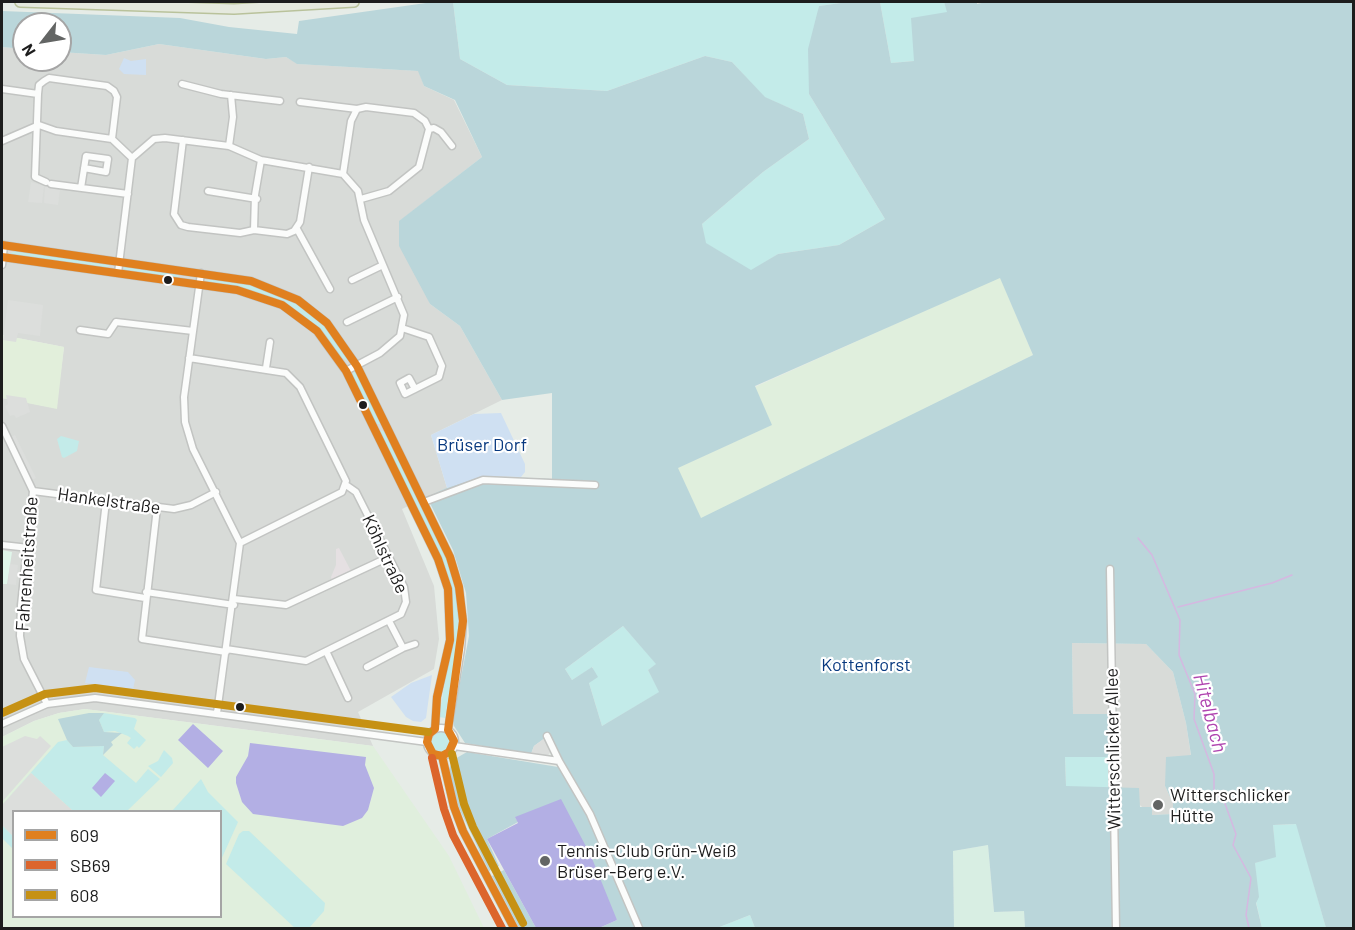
<!DOCTYPE html>
<html>
<head>
<meta charset="utf-8">
<style>
  body { margin:0 }
  #map { position:relative; width:1355px; height:930px; overflow:hidden; background:#e6ece7; font-family:Barlow,sans-serif }
  canvas { display:block }
  .frame { position:absolute; inset:0; border:3px solid #1d1d1d; pointer-events:none }
  .legend { position:absolute; left:12px; top:810px; width:210px; height:108px; box-sizing:border-box; background:#fff; border:2px solid #a5a5a5; margin:0; padding:8px 10px; list-style:none; font-size:18px; color:#1d1d1d }
  .legend li { display:flex; align-items:center; gap:12px; height:30px }
  .legend b { width:30px; border:2px solid #a5a5a5 }
  .north { position:absolute; left:12px; top:12px; width:60px; height:60px; box-sizing:border-box; background:#fff; border:2px solid #a5a5a5; border-radius:50%; rotate:239deg; font-size:16px; font-weight:700; line-height:24px; text-align:center; color:#1d1d1d }
  .north::after { content:''; display:block; margin:auto; width:21px; height:27px; background:#636564; clip-path:polygon(50% 0,100% 100%,50% 72%,0 100%) }
</style>
</head>
<body>
<div id="map">
<canvas width="1355" height="930"></canvas>
<div class="frame"></div>
<ul class="legend">
<li><b style="height:8px;background:#e0801f"></b>609</li>
<li><b style="height:8px;background:#dc652c"></b>SB69</li>
<li><b style="height:8px;background:#c69114"></b>608</li>
</ul>
<div class="north">N</div>
</div>
<script>
const context = document.querySelector('canvas').getContext('2d');
context.lineJoin = 'round';
function paint(path, color) { context.fillStyle = color; context.fill(path, 'evenodd'); }
const poly = rows => new Path2D(rows.map(r => 'M' + r).join(''));
function strokePath(path, color, width, dash) { context.strokeStyle = color; context.lineWidth = width; context.lineCap = dash ? 'butt' : 'round'; context.setLineDash(dash || []); context.stroke(path); }
function write(font, color, halo, rows, align = 'center') {
  context.font = font + ' Barlow,sans-serif'; context.lineWidth = 4.5; context.setLineDash([]); context.textBaseline = 'middle'; context.strokeStyle = halo; context.fillStyle = color; for (const [text, x, y, turn = 0] of rows) {
    context.save(); context.translate(x, y); context.rotate((+turn || 0) * Math.PI / 180); context.textAlign = isNaN(turn) ? turn : align; if (halo) context.strokeText(text, 0, 0); context.fillText(text, 0, 0); context.restore();
  }
}
paint(poly([
  [159,44,266,59,286,57,298,64,419,71,424,86,454,100,482,157,400,221,430,304,460,326,502,400,431,435,447,488,402,509,434,586,439,639,434,669,358,712,373,746,85,709,59,713,34,721,2,737,2,398,56,408,64,347,2,335,2,47,24,49,24,60,60,60,60,52,106,55],
  [1072,643,1146,644,1173,672,1186,723,1191,756,1165,786,1173,803,1173,814,1152,815,1119,788,1108,788,1108,714,1073,714]
]), '#d8dbd8');
paint(poly([
  [2,335,64,347,57,409,2,398]
]), '#e2efdb');
paint(poly([
  [2,550,12,552,7,584,2,584]
]), '#e0f6ea');
paint(poly([
  [1000,277,1033,355,701,519,677,468,771,425,755,387],
  [85,709,373,746,449,856,484,928,2,928,2,737,34,721,59,713],
  [14,812,220,812,220,916,14,916]
]), '#e0efdd');
paint(poly([
  [988,845,994,912,1024,911,1025,928,954,928,953,851]
]), '#d8eee3');
paint(poly([
  [453,2,848,2,819,6,809,94,885,219,839,245,778,254,751,271,705,243,702,224,763,172,809,139,803,114,764,97,732,62,705,56,607,91,507,85,460,59],
  [880,2,944,2,948,12,914,61,891,63],
  [18,250,113,263,113,264,105,268,8,254],
  [125,265,179,273,178,279,127,271,122,267],
  [216,278,253,284,286,297,304,308,334,336,351,363,341,357,320,329,295,309,253,291,204,281],
  [353,371,356,371,382,424,375,424,353,380],
  [379,430,386,432,445,552,457,592,459,639,445,718,439,717,453,634,449,584,436,546],
  [61,436,79,441,77,451,64,458,62,457,57,439],
  [623,626,657,664,648,670,660,692,602,726,589,683,593,667,572,680,565,669],
  [104,713,135,718,137,720,134,729,146,740,139,748,137,746,134,749,127,743,131,738,128,736,115,731,104,732,99,720],
  '431 742a10 10 0 1 1 20 0a10 10 0 1 1-20 0Z',
  [67,740,73,747,104,746,103,755,136,783,148,769,160,779,127,811,73,811,31,773,2,805,58,742],
  [164,750,172,758,173,763,161,777,148,766,158,761],
  [1065,757,1108,757,1108,788,1066,787],
  [201,779,208,792,238,822,221,860,220,812,172,811],
  [1297,824,1326,928,1262,928,1256,902,1255,863,1275,856,1273,825],
  [2,825,13,836,13,849,2,838],
  [243,831,249,831,325,903,324,911,309,928,295,928,226,864,239,834],
  [750,915,755,928,717,928]
]), '#c3ebe9');
paint(poly([
  [433,2,453,2,460,59,507,85,607,91,705,56,732,62,765,97,803,114,809,139,763,172,702,224,706,243,751,270,778,254,839,245,885,219,809,94,808,49,819,6,848,2,880,2,891,63,914,61,911,18,947,12,944,2,977,2,977,4,986,2,1353,2,1353,928,1326,928,1296,824,1273,825,1276,857,1255,863,1259,897,1256,903,1262,928,1025,928,1024,911,994,912,988,845,953,851,954,928,755,928,750,915,717,928,599,928,617,920,515,817,518,822,487,839,499,866,489,871,458,806,449,769,453,760,467,752,558,767,563,764,548,736,534,746,531,754,465,743,454,726,453,719,469,636,466,593,453,550,427,497,457,483,484,476,552,479,552,393,502,400,460,326,430,304,399,246,399,221,482,157,455,100,424,86,418,71,297,64,286,57,266,59,159,44,106,55,60,52,60,24,24,24,24,49,2,47,2,11,180,18,229,27,297,34,299,21],
  [1000,278,1033,355,701,518,678,468,772,425,755,386],
  [623,626,656,664,648,670,659,692,602,726,589,683,598,677,592,667,572,680,565,669],
  [1072,643,1146,644,1173,672,1186,723,1191,755,1166,757,1165,786,1173,803,1173,814,1152,815,1152,807,1140,807,1139,788,1066,786,1065,757,1108,757,1108,714,1073,714],
  [89,713,104,713,99,720,104,732,122,733,111,742,113,745,103,755,104,746,73,747,67,740,58,719],
  [504,870,536,928,519,928,492,876]
]), '#bad6da');
paint(poly([
  [124,58,131,61,146,59,146,75,124,74,119,69],
  [501,413,525,464,525,472,521,477,484,476,447,488,431,435,474,414],
  [89,667,128,672,135,680,133,689,85,683],
  [432,675,426,718,421,722,413,721,406,717,391,697,411,683]
]), '#cfe0f2');
paint(poly([
  [193,724,223,751,208,768,178,740],
  [250,743,366,757,365,765,374,788,368,810,362,818,343,826,253,814,242,802,236,783,236,777,248,756],
  [105,773,115,781,101,797,92,788],
  [561,799,591,856,617,920,599,928,536,928,487,839,518,823,515,817]
]), '#b3afe4');
paint(poly([
  [31,182,44,186,42,203,28,202],
  [45,186,60,190,58,205,44,203],
  [8,300,43,305,40,336,18,333,16,342,3,340],
  [6,395,26,398,30,412,16,418,14,415,10,416,5,406,8,404],
  [15,435,36,478,32,480,11,437],
  [50,495,95,501,94,506,50,500],
  [10,564,18,565,16,585,8,584],
  [25,736,37,739,40,736,51,746,2,802,2,747],
  [546,737,551,751,547,757,531,754,534,746],
  [31,773,73,811,14,812,13,836,2,825,2,805]
]), '#dcdedc');
paint(poly([
  [339,548,352,573,333,583,331,577,336,565,336,549]
]), '#e5e0e2');
strokePath(poly([
  [1138,538,1152,555,1180,620,1179,655,1195,694,1194,719,1214,774,1214,792,1224,801,1236,834,1233,845,1251,878,1246,915,1249,928],
  [1178,607,1272,583,1292,575]
]), '#d5b8e1', 1.5);
const minor = poly([
  [182,84,221,94,280,101],
  [2,89,38,94],
  [300,102,357,109],
  [429,129,434,128,441,132,452,146],
  [183,140,174,214,181,225,188,227,240,233,254,230,287,234,294,231,300,222,309,167],
  [2,141,39,125,56,131,112,139,132,158],
  [229,146,233,117,231,95],
  [343,174,351,121,357,109,366,107,414,113,425,121,429,129,419,167,389,191,361,199],
  [46,182,35,177,38,94,39,85,44,81,49,78,107,86,114,91,117,97,112,139],
  [51,184,128,194],
  [81,188,86,156,108,159,106,172,84,168],
  [208,191,257,199],
  [297,229,330,289],
  [254,230,255,195,261,160],
  [2,245,251,281,298,300,327,323,357,366,450,557,459,587,463,621,461,649,448,730],
  [2,257,237,290,282,305,317,331,346,371,438,559,448,589,450,640,437,697,435,729],
  [2,265,4,245],
  [118,273,132,158,154,139,165,138,229,146,261,160,343,174,358,191,364,220,404,315,400,336,380,353,346,371],
  [201,273,184,397,185,422,193,449,240,543,217,713],
  [352,280,383,265],
  [347,322,398,297],
  [402,328,429,337,442,366,439,377,405,394,400,383,409,378,415,389],
  [80,330,108,334,116,322,193,331],
  [189,358,286,373,300,387,346,481,342,492,240,543],
  [266,368,270,342],
  [2,426,33,491,21,605,20,636,24,659,47,704],
  [33,491,174,509,191,505,216,492],
  [106,501,96,590,145,598],
  [424,502,483,480,595,485],
  [157,508,142,639,226,652],
  [2,545,29,548],
  [1110,569,1116,928],
  [146,592,234,605],
  [234,599,286,605,389,557],
  [389,621,403,648,415,644],
  [226,649,306,661,401,614,406,602,404,587,356,492,346,485],
  [327,653,348,698],
  [367,667,403,648],
  [2,724,47,704,95,698,427,742],
  '427 742a14 14 0 1 1 28 0a14 14 0 1 1-28 0Z',
  [547,736,559,761,590,814,639,928],
  [454,746,559,761],
  [442,756,454,807,463,831,514,928]
]);
const highway = poly([
  [20,2,234,9,354,2]
]);
strokePath(minor, '#c2c4c2', 9);
strokePath(highway, '#b9c29b', 12);
strokePath(minor, '#fbfcfb', 6);
strokePath(highway, '#e5e9de', 9);
strokePath(poly([
  [2,245,251,281,298,300,327,323,357,366,450,557,459,587,463,621,448,730,454,741,449,752,442,756,433,754,427,742,429,734,435,729,437,697,450,640,448,589,438,559,346,371,317,331,282,305,237,290,2,257],
  [442,756,454,807,463,831,514,928]
]), '#e0801f', 8);
strokePath(poly([
  [432,758,444,809,453,835,502,928]
]), '#dc652c', 8);
strokePath(poly([
  [2,713,45,694,95,688,428,732],
  [452,754,464,804,473,827,523,923]
]), '#c69114', 8);
for (const [x, y, r, color] of [
  [168,280,5,"#1d1d1d"],
  [363,405,5,"#1d1d1d"],
  [240,707,5,"#1d1d1d"],
  [1158,805,6,"#636564"],
  [545,861,6,"#636564"]
]) { const dot = new Path2D(); dot.arc(x, y, r, 0, 2 * Math.PI); context.fillStyle = color; context.fill(dot); strokePath(dot, '#fff', 2); }
write('18px', '#08397f', '#fff', [
  ["Brüser Dorf",482,445],
  ["Kottenforst",866,665]
]);
write('18px', '#1d1d1d', '#fff', [
  ["Hankelstraße",109,501,8],
  ["Köhlstraße",385,554,65],
  ["Fahrenheitstraße",27,564,-86],
  ["Witterschlicker Allee",1113,749,-91]
]);
write('18px', '#1d1d1d', '#fff', [
  ["Witterschlicker",1170,795],
  ["Hütte",1170,816],
  ["Tennis-Club Grün-Weiß",557,851],
  ["Brüser-Berg e.V.",557,872]
], 'left');
write('italic 20px', '#b046b0', '#fff', [
  ["Hitelbach",1210,713,75]
]);
</script>
</body>
</html>
